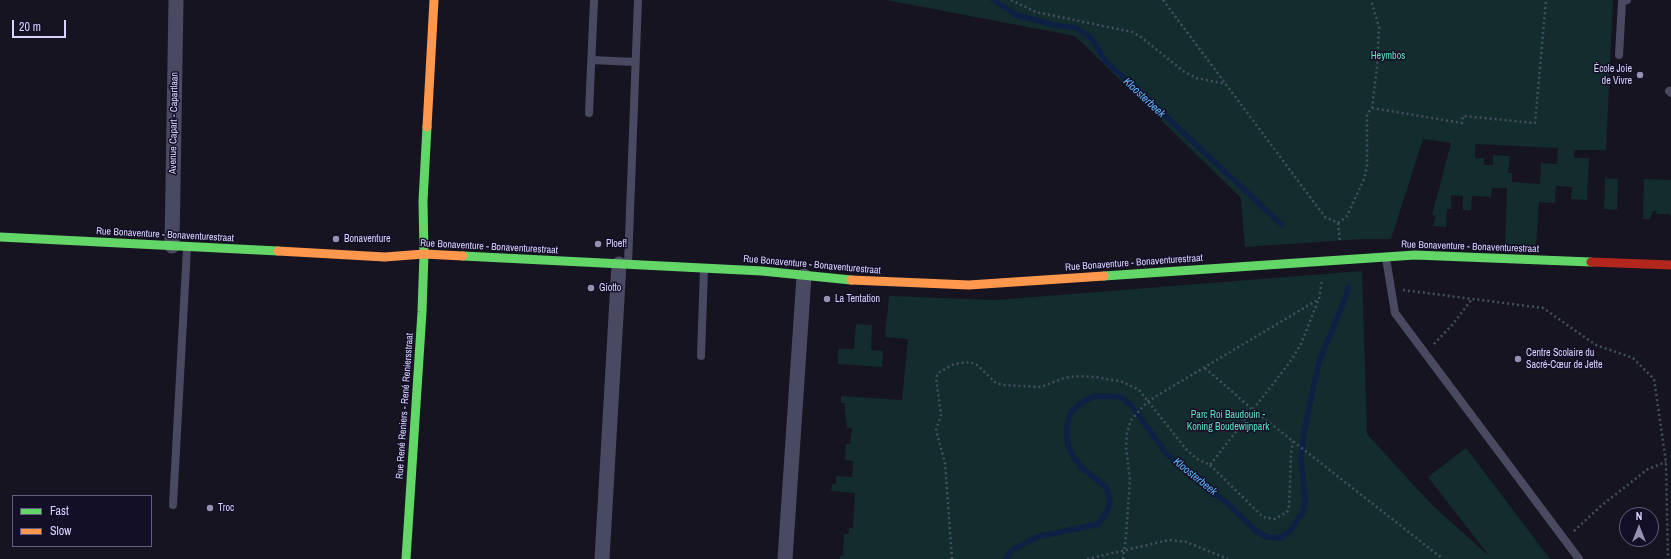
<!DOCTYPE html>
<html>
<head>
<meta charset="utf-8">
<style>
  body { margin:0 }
  #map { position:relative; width:1671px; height:559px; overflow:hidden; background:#161421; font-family:"Archivo Narrow",sans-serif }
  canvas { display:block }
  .legend { position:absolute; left:12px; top:495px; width:140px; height:52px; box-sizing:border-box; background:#130f26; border:1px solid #625e7d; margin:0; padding:5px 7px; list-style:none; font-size:12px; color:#d9d4ff }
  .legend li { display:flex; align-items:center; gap:8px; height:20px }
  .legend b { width:20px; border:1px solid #625e7d }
  .north { position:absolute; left:1619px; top:507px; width:40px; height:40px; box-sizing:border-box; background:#130f26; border:1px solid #625e7d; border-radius:50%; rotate:0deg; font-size:11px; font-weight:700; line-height:16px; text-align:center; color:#d9d4ff }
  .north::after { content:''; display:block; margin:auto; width:14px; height:18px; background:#9591b1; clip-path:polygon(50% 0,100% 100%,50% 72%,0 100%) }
  .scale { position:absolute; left:12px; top:20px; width:54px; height:18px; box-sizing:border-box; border:2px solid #d9d4ff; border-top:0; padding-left:5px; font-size:12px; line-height:14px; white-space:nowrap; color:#d9d4ff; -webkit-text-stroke:3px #130f26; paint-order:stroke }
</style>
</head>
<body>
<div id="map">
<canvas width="1671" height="559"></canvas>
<ul class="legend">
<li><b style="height:5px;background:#63d668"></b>Fast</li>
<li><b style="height:5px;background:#ff974d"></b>Slow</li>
</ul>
<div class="north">N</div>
<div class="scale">20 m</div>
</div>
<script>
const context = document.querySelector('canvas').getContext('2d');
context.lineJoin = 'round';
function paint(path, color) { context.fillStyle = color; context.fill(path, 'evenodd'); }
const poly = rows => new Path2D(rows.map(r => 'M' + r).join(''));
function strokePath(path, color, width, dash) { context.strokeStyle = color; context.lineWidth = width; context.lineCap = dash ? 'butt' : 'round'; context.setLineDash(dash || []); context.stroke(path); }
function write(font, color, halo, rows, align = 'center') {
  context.font = font + ' "Archivo Narrow",sans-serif'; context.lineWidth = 3; context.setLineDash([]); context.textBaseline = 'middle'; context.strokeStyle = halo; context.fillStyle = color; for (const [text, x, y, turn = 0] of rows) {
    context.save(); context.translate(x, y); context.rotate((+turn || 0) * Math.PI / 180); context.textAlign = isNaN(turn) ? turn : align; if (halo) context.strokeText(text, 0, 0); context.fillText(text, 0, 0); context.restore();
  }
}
paint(poly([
  [886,0,1613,0,1606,150,1574,150,1574,158,1589,158,1587,200,1571,199,1572,187,1556,186,1555,203,1539,202,1536,245,1505,244,1507,188,1492,188,1491,197,1472,196,1471,210,1463,210,1463,196,1451,195,1451,209,1447,209,1446,227,1433,226,1436,216,1432,215,1451,143,1423,139,1391,239,1362,239,1245,247,1241,198,1075,36],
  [1475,144,1558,148,1557,164,1541,163,1540,184,1512,182,1512,173,1508,173,1510,156,1493,155,1493,165,1484,165,1484,158,1475,158],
  [1605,178,1618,179,1617,210,1604,209],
  [1644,179,1671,180,1671,216,1669,214,1656,214,1657,211,1653,211,1650,219,1643,219],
  [1362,271,1367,434,1432,505,1490,557,1428,477,1466,448,1550,559,840,559,840,556,843,556,844,534,849,534,849,528,853,528,855,493,831,491,832,484,836,484,836,476,852,477,853,461,845,460,846,444,850,444,852,428,847,428,844,403,841,403,841,396,902,400,908,339,885,337,889,296,996,300],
  [856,324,872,325,871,350,883,351,882,367,838,364,838,349,854,349]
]), '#132c2d');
strokePath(poly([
  [993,0,1016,15,1054,25,1076,28,1084,33,1092,39,1105,61,1127,80,1282,225],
  [1006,559,1011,551,1037,537,1098,524,1107,512,1110,502,1106,487,1082,468,1074,458,1068,446,1067,436,1067,425,1071,412,1082,402,1095,396,1121,397,1131,405,1166,453,1182,468,1228,504,1256,531,1268,537,1280,538,1290,531,1303,512,1305,501,1301,458,1304,433,1313,389,1319,362,1346,296,1348,287]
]), '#0d2144', 5.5);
strokePath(poly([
  [1011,0,1036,12,1132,32,1141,37,1183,71,1196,78,1226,84],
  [1163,0,1325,217,1338,223,1340,241],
  [1372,108,1462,123,1463,116,1535,123,1546,0],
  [1338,223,1347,216,1364,179,1367,167,1367,114,1372,108,1377,67,1379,27,1371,0],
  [1403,290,1543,308,1596,345,1633,358,1654,379,1666,462,1668,559],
  [1434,344,1453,324,1472,299],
  [1205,368,1252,409,1443,559],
  [1210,465,1263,517,1275,519,1287,512,1289,506,1291,454,1293,440],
  [1574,531,1602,505,1648,469,1666,462],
  [952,559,945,463,936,430,941,415,936,378,938,373,954,364,970,362,977,365,996,383,1003,385,1041,387,1064,378,1076,376,1096,377,1123,382,1139,390,1186,449,1197,459,1210,465,1290,362,1301,344,1318,301],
  [1087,559,1169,540,1186,542,1228,559],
  [1123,559,1126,536,1130,479,1126,448,1127,432,1131,420,1148,401,1319,299,1322,280]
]), '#44505f', 2.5, [2, 3]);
strokePath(poly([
  [1619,55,1622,2,1627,0],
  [592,60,635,62],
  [1669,91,1671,93],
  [589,113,594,0],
  [1386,258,1395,313,1579,559],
  [628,264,638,0],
  [701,356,704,269],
  [173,505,187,248]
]), '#4a4962', 8);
strokePath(poly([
  [172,246,176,0],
  [602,559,619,264],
  [785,559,804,276]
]), '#4a4962', 15);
strokePath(poly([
  [0,237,278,251],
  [463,256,762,271,851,280],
  [1104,276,1415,255,1591,262],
  [406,559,422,312,424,254,423,201,427,127]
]), '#63d668', 9);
strokePath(poly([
  [427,127,434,0],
  [278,251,385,257,424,254,463,256],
  [851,280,969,285,1104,276]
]), '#ff974d', 9);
strokePath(poly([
  [1591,262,1671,265]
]), '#b3261e', 9);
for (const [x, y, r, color] of [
  [1640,75,4,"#9591b1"],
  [336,239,4,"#9591b1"],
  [598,244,4,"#9591b1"],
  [591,288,4,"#9591b1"],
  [827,299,4,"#9591b1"],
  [1518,359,4,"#9591b1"],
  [210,508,4,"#9591b1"]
]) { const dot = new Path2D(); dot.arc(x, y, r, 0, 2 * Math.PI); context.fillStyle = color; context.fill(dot); strokePath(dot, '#130f26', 1.5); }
write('10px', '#5fe0c0', '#130f26', [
  ["Heymbos",1388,56],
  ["Parc Roi Baudouin -",1228,415],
  ["Koning Boudewijnpark",1228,427]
]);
write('10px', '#d9d4ff', '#130f26', [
  ["École Joie",1632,69,"right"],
  ["de Vivre",1632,81,"right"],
  ["Bonaventure",344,239],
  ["Ploef!",606,244],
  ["Giotto",599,288],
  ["La Tentation",835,299],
  ["Centre Scolaire du",1526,353],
  ["Sacré-Cœur de Jette",1526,365],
  ["Troc",218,508]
], 'left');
write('10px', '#d9d4ff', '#130f26', [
  ["Avenue Capart - Capartlaan",174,123,-89],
  ["Rue Bonaventure - Bonaventurestraat",165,235,3],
  ["Rue Bonaventure - Bonaventurestraat",489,247,3],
  ["Rue Bonaventure - Bonaventurestraat",1470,247,2],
  ["Rue Bonaventure - Bonaventurestraat",1134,263,-4],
  ["Rue Bonaventure - Bonaventurestraat",812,265,5],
  ["Rue René Reniers - René Reniersstraat",405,406,-86]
]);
write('italic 11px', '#62b6ff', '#130f26', [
  ["Kloosterbeek",1144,98,43],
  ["Kloosterbeek",1195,477,39]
]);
</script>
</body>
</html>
